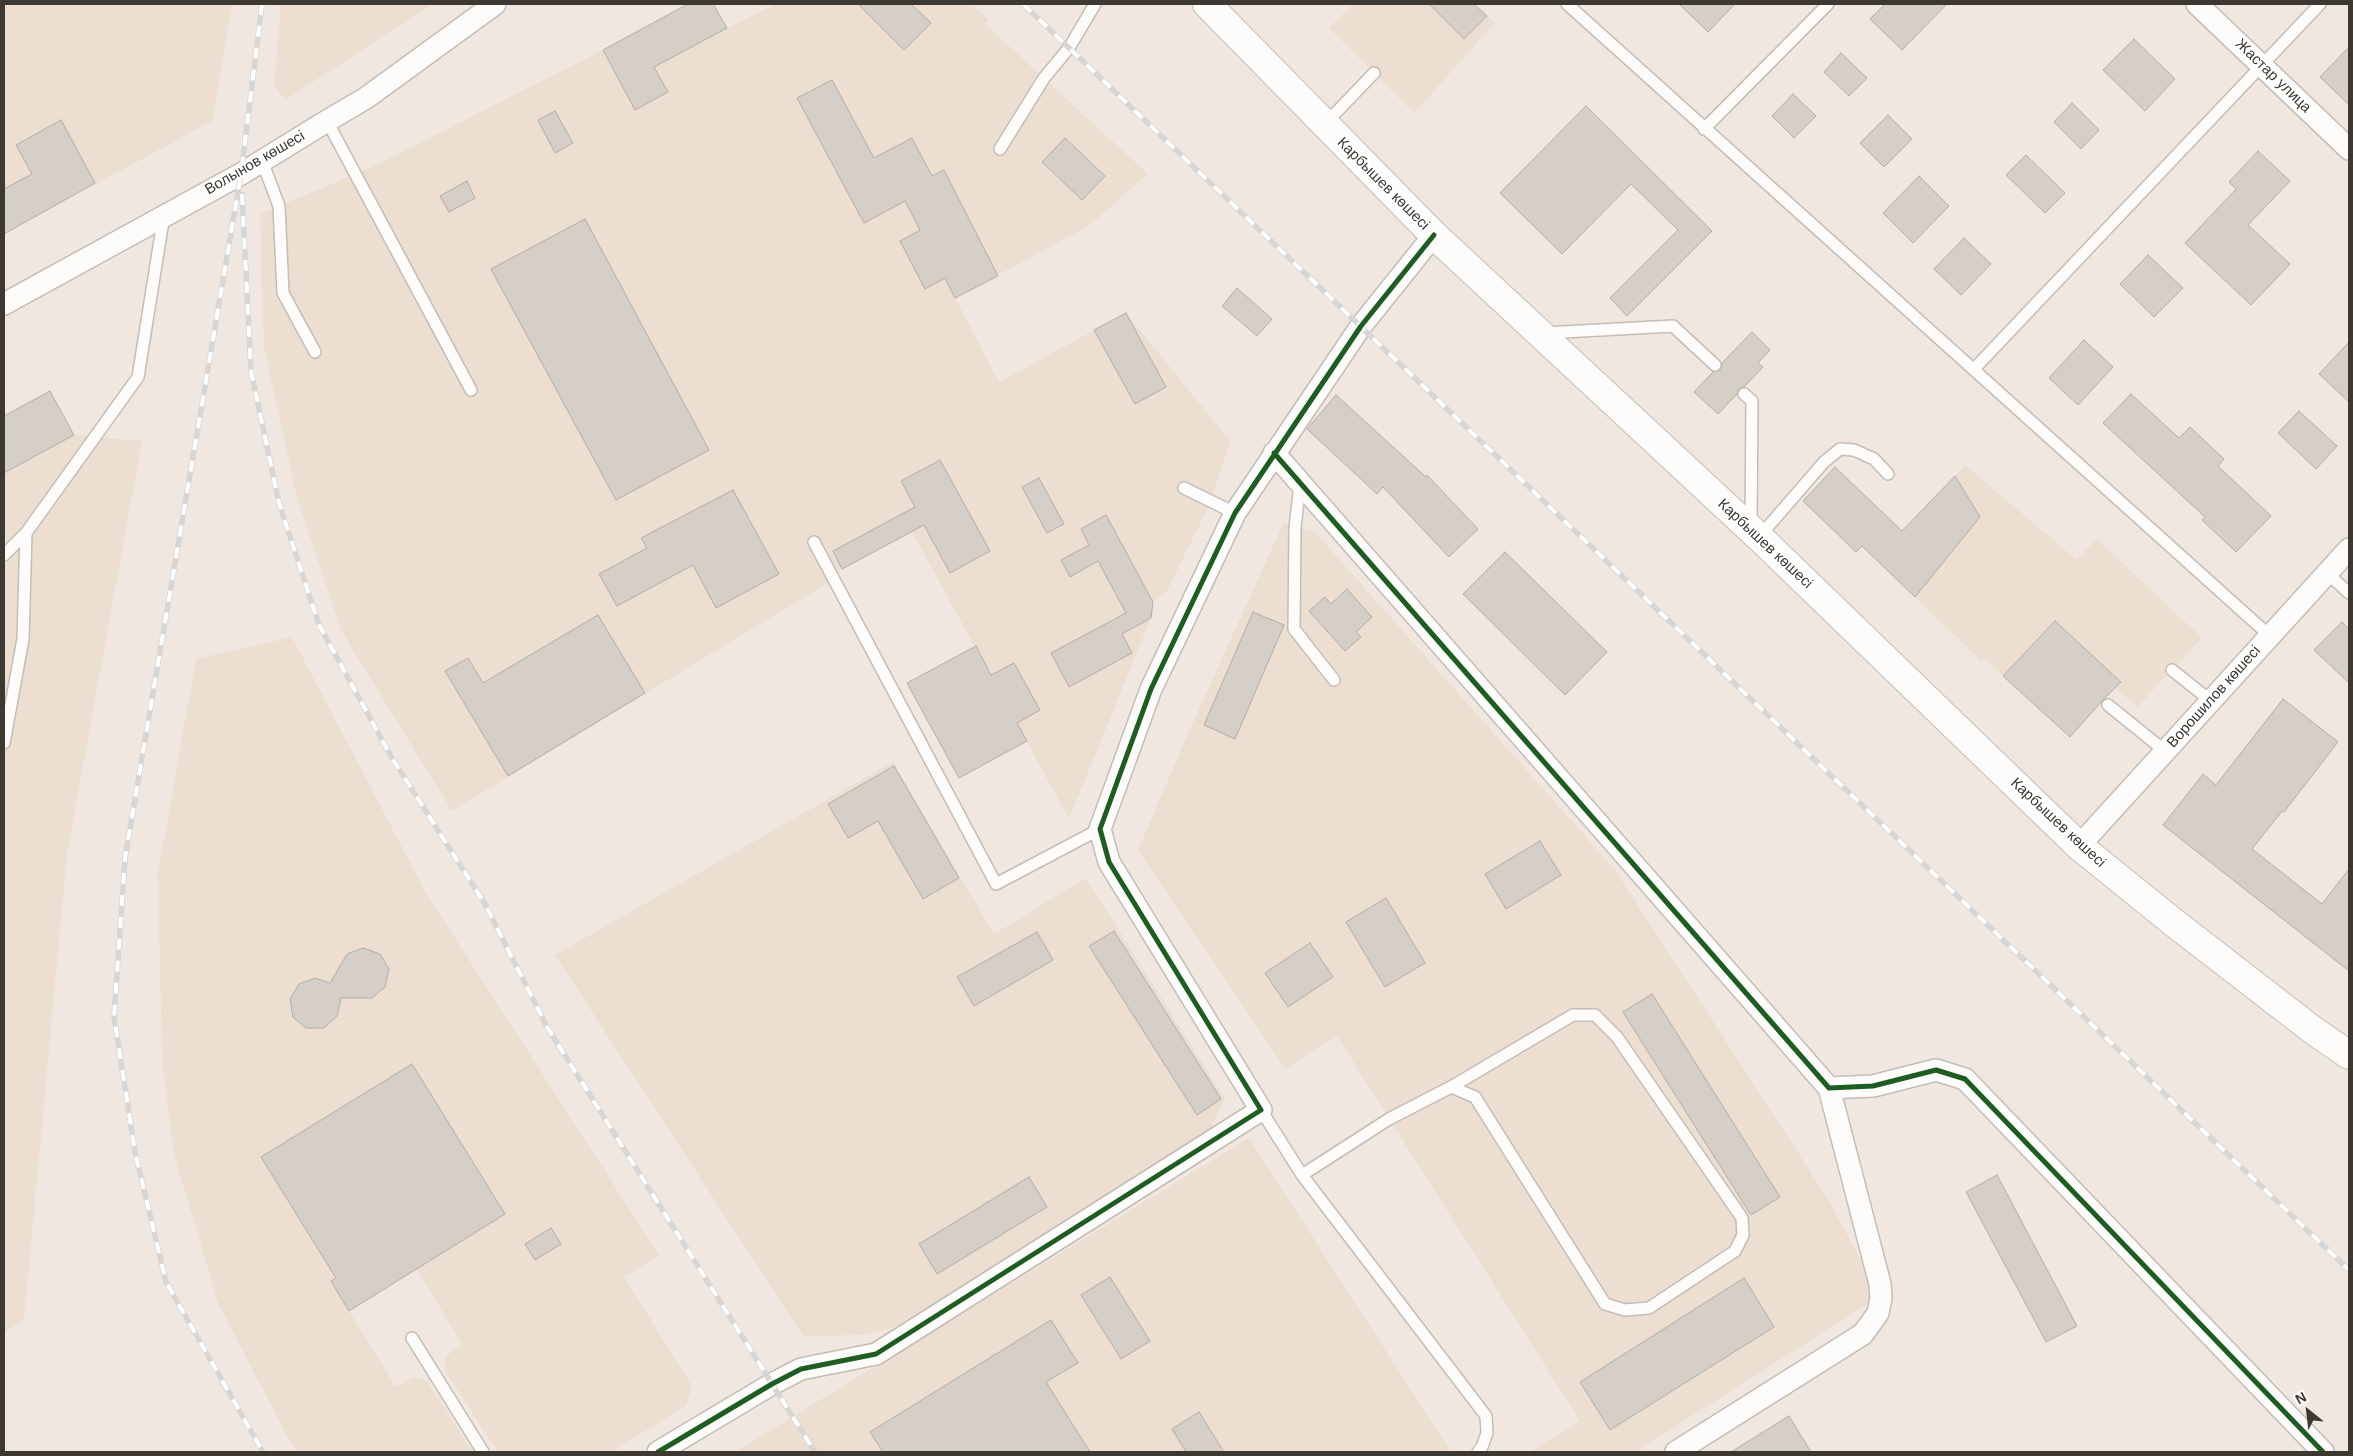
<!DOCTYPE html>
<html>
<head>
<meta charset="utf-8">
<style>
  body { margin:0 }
  #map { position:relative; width:2353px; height:1456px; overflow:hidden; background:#f0e8e0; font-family:Arial,sans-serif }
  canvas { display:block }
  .frame { position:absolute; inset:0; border:5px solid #3e3832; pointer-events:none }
  .north { position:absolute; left:2283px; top:1386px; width:50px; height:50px; -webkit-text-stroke:4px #fff; paint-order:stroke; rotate:331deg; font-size:14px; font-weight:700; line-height:20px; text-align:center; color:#3e3832 }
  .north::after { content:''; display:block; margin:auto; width:18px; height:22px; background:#3e3832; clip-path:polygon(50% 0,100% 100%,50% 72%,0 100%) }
</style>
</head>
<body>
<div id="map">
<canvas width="2353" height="1456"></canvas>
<div class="frame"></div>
<div class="north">N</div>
</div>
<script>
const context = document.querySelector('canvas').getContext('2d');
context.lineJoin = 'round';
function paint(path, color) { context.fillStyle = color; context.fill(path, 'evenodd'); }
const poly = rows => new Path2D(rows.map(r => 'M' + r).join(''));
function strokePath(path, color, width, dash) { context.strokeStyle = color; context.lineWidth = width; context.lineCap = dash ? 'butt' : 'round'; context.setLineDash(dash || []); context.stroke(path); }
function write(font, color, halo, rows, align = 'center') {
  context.font = font + ' Arial,sans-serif'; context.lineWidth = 5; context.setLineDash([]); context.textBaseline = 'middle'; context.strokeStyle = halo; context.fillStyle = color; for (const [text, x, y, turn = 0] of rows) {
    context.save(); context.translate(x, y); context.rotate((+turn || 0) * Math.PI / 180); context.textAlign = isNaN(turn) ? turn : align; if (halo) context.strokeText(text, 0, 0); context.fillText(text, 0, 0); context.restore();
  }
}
paint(poly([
  [4,4,232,4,212,121,4,234],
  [281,4,433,4,285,100,274,85],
  [688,4,713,4,727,28,776,4,972,4,989,20,984,23,1148,174,1087,227,955,298,999,382,1126,313,1230,441,1211,501,1167,591,1153,602,1151,618,1069,819,912,532,842,569,826,584,452,811,342,632,297,498,264,346,260,214,370,168,603,50],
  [1353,4,1474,4,1495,23,1414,113,1329,28],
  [74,435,142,441,67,854,24,1320,4,1332,4,473],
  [1965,465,2077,560,2097,539,2202,638,2137,707,2116,688,2121,682,2055,621,2003,676,1985,658,1981,661,1876,559],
  [1283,524,1314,531,1615,870,1828,1199,1880,1296,1635,1452,1530,1452,1580,1421,1337,1036,1285,1069,1138,850,1190,729],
  [292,637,426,893,659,1255,624,1277,692,1386,686,1406,611,1452,498,1452,445,1371,446,1356,462,1345,417,1269,349,1311,396,1387,414,1377,427,1381,473,1452,298,1452,286,1434,218,1303,174,1154,162,1058,158,874,196,659],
  [893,762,994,934,1086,878,1225,1099,1207,1136,897,1326,866,1335,803,1336,555,955],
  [1249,1138,1451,1452,735,1452]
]), '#ecded0');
const building = poly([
  [688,4,713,4,727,28,654,67,668,92,635,110,603,50,688,4],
  [858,4,911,4,931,23,904,50,858,4],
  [1429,4,1474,4,1487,16,1464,39,1429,4],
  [1679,4,1735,4,1708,32,1679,4],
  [1885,4,1947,4,1902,50,1870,19,1885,4],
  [2134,39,2175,79,2145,111,2103,70,2134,39],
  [2349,47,2349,105,2320,77,2349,47],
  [1841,53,1867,78,1849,96,1824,72,1841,53],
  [832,80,874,158,912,138,932,176,944,170,998,276,955,298,945,278,925,289,900,241,920,230,905,201,864,223,797,98,832,80],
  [1793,94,1816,116,1794,138,1772,116,1793,94],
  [2072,103,2099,130,2081,149,2054,122,2072,103],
  [1586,106,1712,231,1627,316,1610,298,1678,230,1631,184,1562,254,1500,193,1586,106],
  [555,111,573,143,555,153,538,120,555,111],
  [1888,115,1912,139,1884,167,1860,143,1888,115],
  [61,120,95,183,4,234,4,189,32,174,16,145,61,120],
  [1065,138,1105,176,1082,200,1042,162,1065,138],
  [2258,151,2290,181,2248,225,2290,264,2251,305,2185,243,2236,189,2229,182,2258,151],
  [2026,155,2065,193,2045,213,2006,175,2026,155],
  [1919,176,1949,206,1913,243,1883,213,1919,176],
  [467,181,475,198,449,212,440,196,467,181],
  [585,219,709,450,616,500,491,269,585,219],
  [1964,238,1991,264,1961,295,1934,269,1964,238],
  [2148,255,2183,288,2154,317,2120,284,2148,255],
  [1237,288,1272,319,1257,336,1222,306,1237,288],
  [1126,313,1166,387,1135,404,1094,330,1126,313],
  [1752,332,1770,350,1758,363,1763,367,1744,387,1739,389,1737,394,1718,414,1694,392,1713,372,1720,370,1722,363,1752,332],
  [2084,340,2113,367,2078,405,2049,378,2084,340],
  [2349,342,2349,402,2319,374,2349,342],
  [50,391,74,435,4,473,4,416,50,391],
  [2131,394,2179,438,2190,427,2224,459,2218,466,2271,516,2236,552,2202,520,2205,517,2103,423,2131,394],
  [1336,395,1426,477,1427,475,1478,529,1449,557,1383,487,1377,494,1307,429,1336,395],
  [2299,411,2337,446,2316,469,2278,433,2299,411],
  [940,460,990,551,950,573,924,525,842,569,833,551,915,507,901,481,940,460],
  [1835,467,1902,531,1955,476,1980,517,1915,597,1862,546,1856,552,1803,501,1835,467],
  [1039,478,1064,524,1047,533,1022,487,1039,478],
  [733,490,779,574,716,608,693,565,617,606,599,574,647,548,641,538,733,490],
  [1106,515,1153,602,1151,618,1122,634,1132,653,1069,687,1051,653,1126,613,1098,561,1070,577,1061,560,1089,545,1081,529,1106,515],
  [1505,552,1607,652,1565,695,1463,594,1505,552],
  [1347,589,1372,617,1356,632,1361,637,1345,651,1309,611,1325,597,1331,604,1347,589],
  [1253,612,1284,625,1235,739,1204,725,1253,612],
  [598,615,645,693,508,776,445,671,468,658,483,683,598,615],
  [2055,621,2121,682,2103,700,2070,737,2003,676,2055,621],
  [2342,622,2349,629,2349,683,2314,650,2342,622],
  [976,646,991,675,1014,663,1040,710,1017,723,1027,741,959,778,907,683,976,646],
  [2283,699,2338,742,2284,812,2282,811,2252,849,2322,904,2349,869,2349,971,2163,825,2203,774,2216,785,2283,699],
  [894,766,959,878,923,899,878,821,848,838,828,804,894,766],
  [1540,841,1561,875,1506,909,1485,874,1540,841],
  [1386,898,1425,963,1385,987,1346,922,1386,898],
  [1114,931,1221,1099,1197,1115,1089,946,1114,931],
  [1037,932,1053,960,974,1006,957,977,1037,932],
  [1310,943,1333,977,1288,1007,1265,973,1310,943],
  [363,948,380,954,389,969,385,987,372,998,341,998,337,1016,324,1028,306,1028,293,1017,290,999,299,984,315,978,330,983,347,954,363,948],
  [1652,994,1780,1197,1751,1215,1623,1012,1652,994],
  [412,1064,505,1214,349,1311,331,1281,336,1278,261,1157,412,1064],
  [1997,1175,2077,1326,2046,1342,1966,1192,1997,1175],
  [1029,1177,1047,1207,937,1274,919,1244,1029,1177],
  [551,1228,561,1244,535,1260,525,1244,551,1228],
  [1110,1277,1150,1341,1121,1359,1081,1295,1110,1277],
  [1744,1278,1774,1327,1610,1430,1580,1382,1744,1278],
  [1051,1320,1078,1363,1046,1382,1090,1452,883,1452,870,1432,1051,1320],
  [1199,1412,1224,1452,1186,1452,1172,1429,1199,1412],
  [1789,1416,1811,1452,1731,1452,1789,1416]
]);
paint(building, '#d5cfc8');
strokePath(building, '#b3ada6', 1);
const lane = poly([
  [1567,4,2270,636],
  [327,121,471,390],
  [1325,124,1374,73],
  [1704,129,1828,4],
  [1000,149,1044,78,1069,48,1095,4],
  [262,161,279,206,283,293,315,352],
  [1545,333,1673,326,1715,365],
  [1974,369,2320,4],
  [1744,394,1752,401,1751,525],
  [1300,484,1295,527,1294,629,1334,680],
  [1184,488,1235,513],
  [1759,537,1824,462,1840,449,1854,450,1874,459,1888,474],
  [814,542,996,884,1100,829],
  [4,555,26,533,138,377,164,215],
  [2327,573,2349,593],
  [2172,670,2211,701],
  [2108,705,2165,751],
  [4,743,23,639,26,533],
  [1261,1110,1302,1175,1486,1416,1487,1433,1482,1447,1478,1452],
  [1302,1175,1389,1119,1451,1087,1573,1015,1595,1015,1617,1037,1742,1218,1743,1235,1735,1251,1649,1308,1625,1310,1605,1304,1475,1097,1451,1087],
  [412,1338,483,1452]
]);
const street = poly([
  [2197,4,2349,149],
  [4,304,241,174,327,121,366,98,495,4],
  [1274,453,1829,1088,1873,1086,1936,1070,1965,1079,2323,1452],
  [2079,846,2349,549],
  [658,1452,772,1384,801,1369,876,1354,1261,1110,1109,862,1100,829,1151,689,1235,513,1361,326,1434,235],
  [1676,1452,1863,1334,1878,1313,1881,1298,1880,1284,1829,1088]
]);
const secondary = poly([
  [1207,4,1434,235,1759,537,2079,846,2173,922,2314,1031,2349,1055]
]);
strokePath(lane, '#c3bdb6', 14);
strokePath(street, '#c3bdb6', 24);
strokePath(secondary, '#c3bdb6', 30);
strokePath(lane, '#fdfcfa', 11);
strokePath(street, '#fdfcfa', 21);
strokePath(secondary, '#fdfcfa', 28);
const rail = poly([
  [262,4,241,174,125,858,114,1017,135,1152,166,1282,263,1452],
  [1023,4,2349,1270],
  [242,194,251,371,279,503,319,625,392,758,485,904,547,1027,815,1452]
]);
strokePath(rail, '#d8d6d4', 5.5);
strokePath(rail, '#fff', 4, [11]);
strokePath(poly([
  [1274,453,1829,1088,1873,1086,1936,1070,1965,1079,2323,1452],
  [658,1452,772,1384,801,1369,876,1354,1261,1110,1109,862,1100,829,1151,689,1235,513,1361,326,1434,235]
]), '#1b5e20', 5);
write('15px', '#3e3832', '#fff', [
  ["Жастар улица",2273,76,44],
  ["Волынов көшесі",255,163,-30],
  ["Карбышев көшесі",1383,184,45],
  ["Карбышев көшесі",1765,544,43],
  ["Ворошилов көшесі",2214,697,-48],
  ["Карбышев көшесі",2058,823,43]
]);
</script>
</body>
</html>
